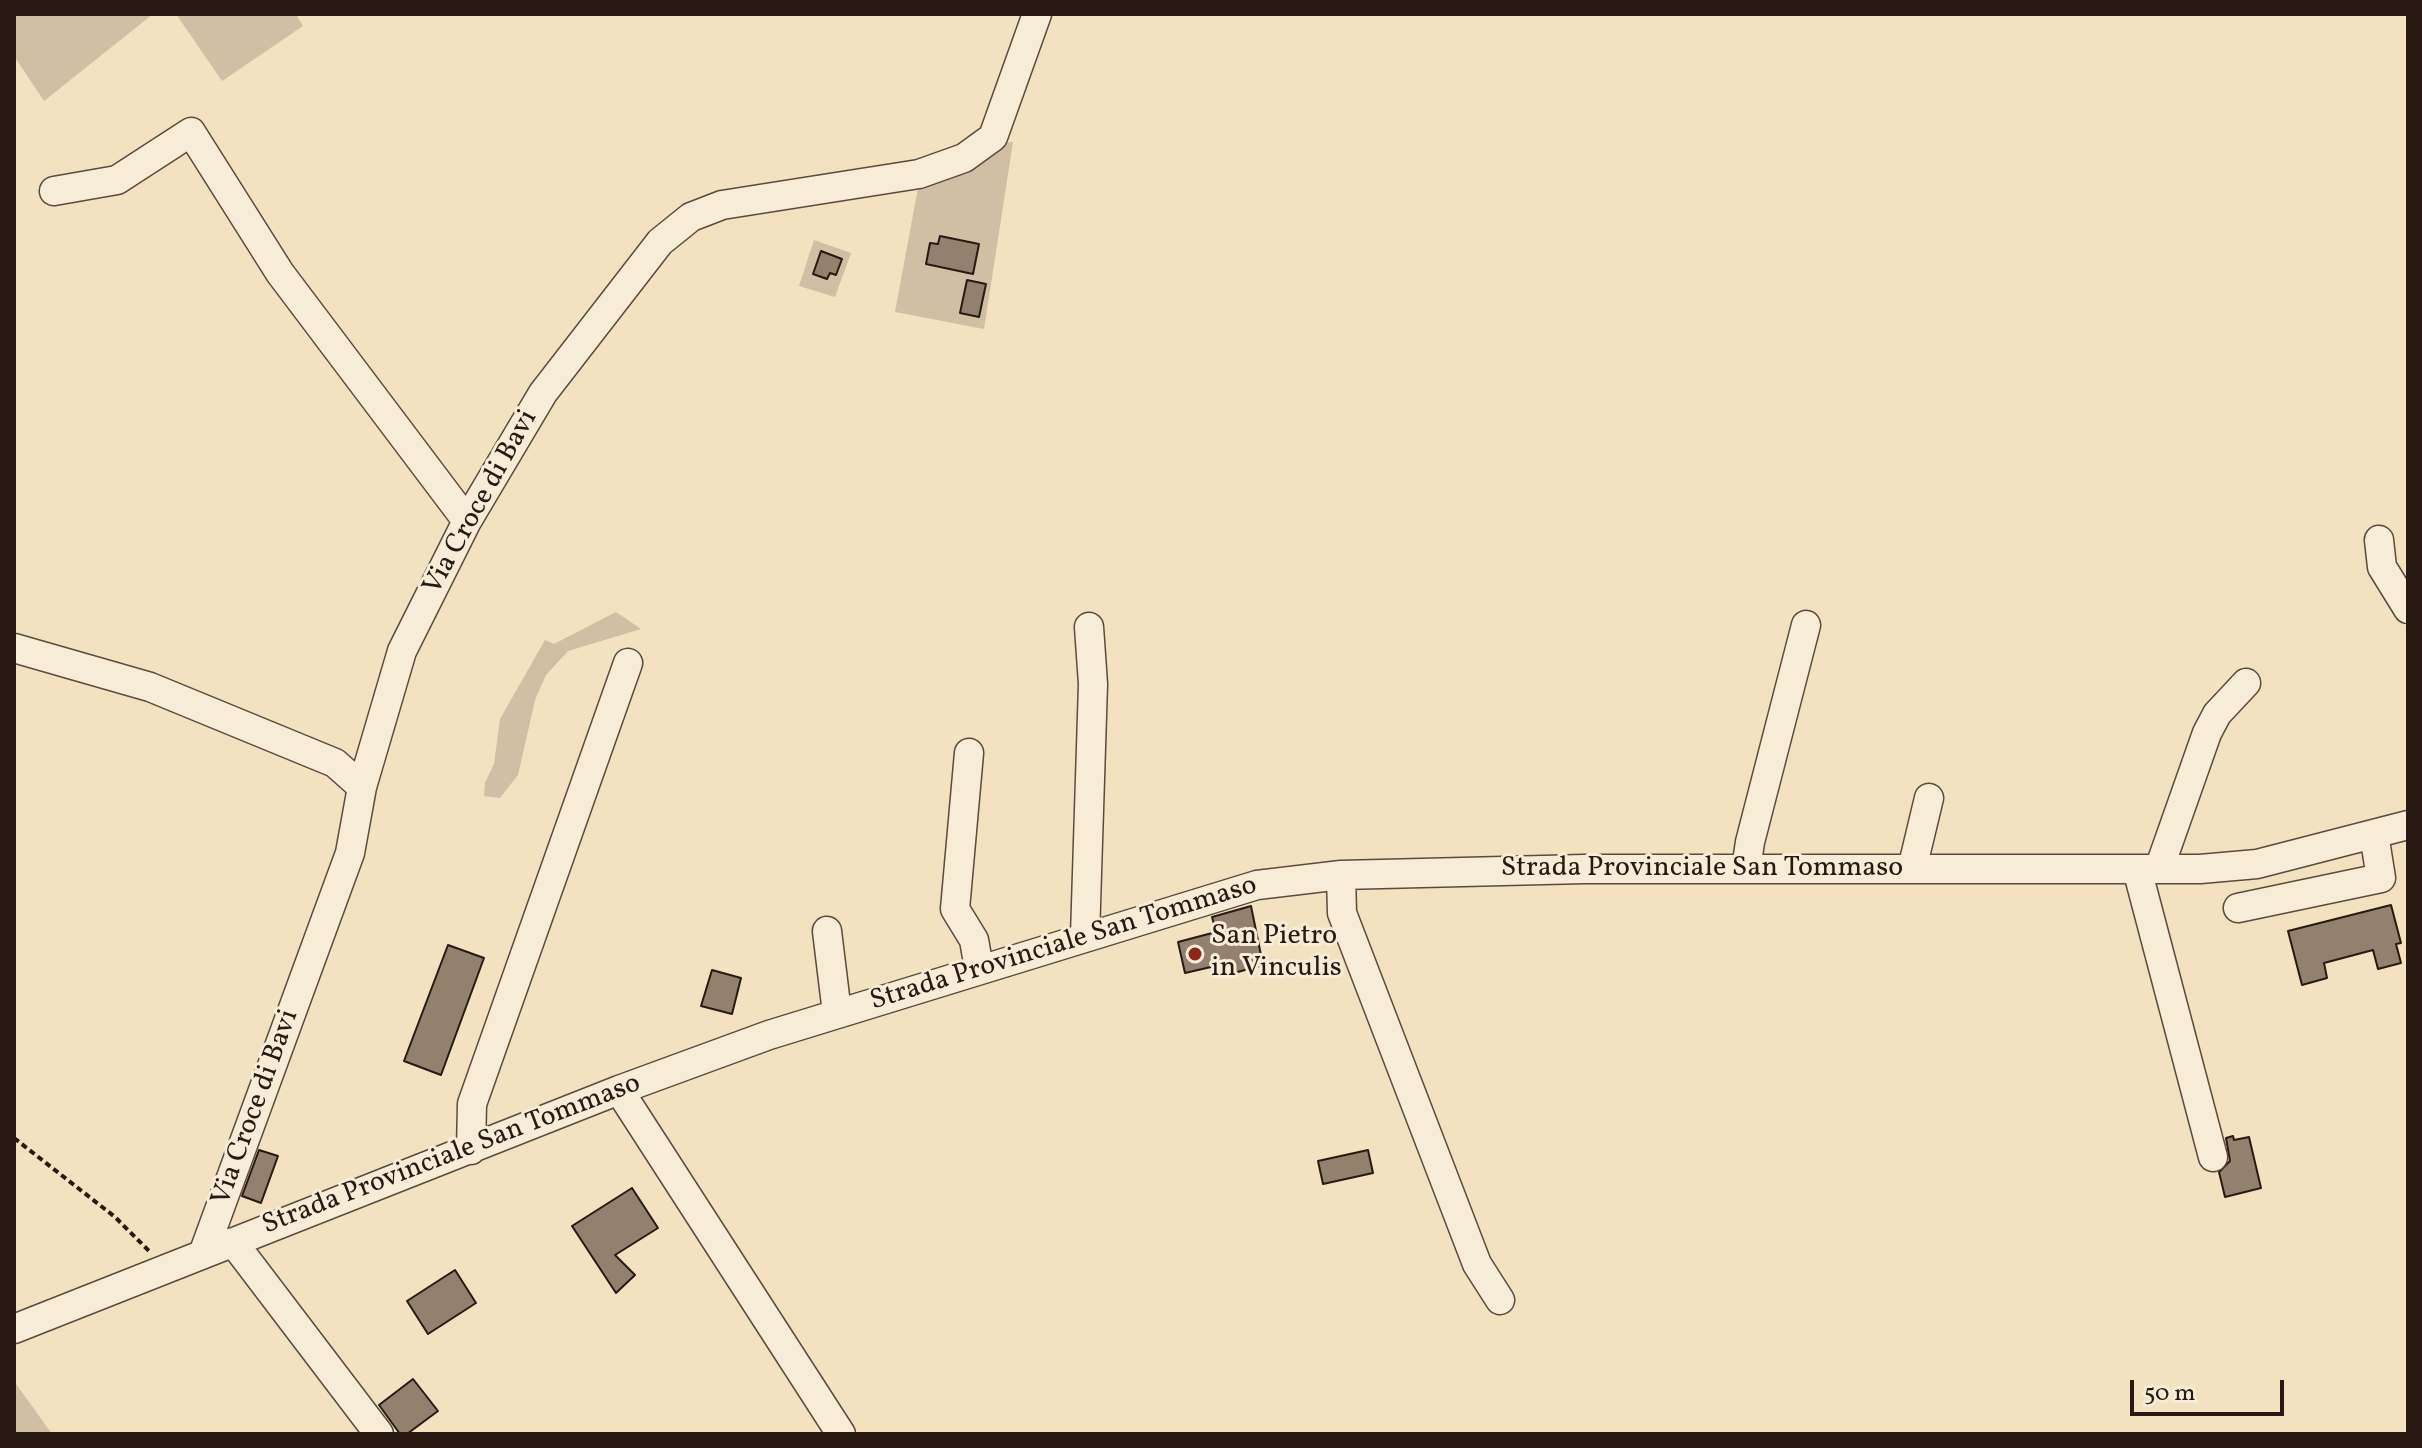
<!DOCTYPE html>
<html>
<head>
<meta charset="utf-8">
<style>
  body { margin:0 }
  #map { position:relative; width:2422px; height:1448px; overflow:hidden; background:#f3e1bf; font-family:Vollkorn,serif }
  canvas { display:block }
  .frame { position:absolute; inset:0; border:16px solid #281913; pointer-events:none }
  .scale { position:absolute; left:2130px; top:1380px; width:154px; height:36px; box-sizing:border-box; border:4px solid #281913; border-top:0; padding-left:10px; font-size:24px; line-height:28px; white-space:nowrap; color:#281913; -webkit-text-stroke:6px #f7ecd5; paint-order:stroke }
</style>
</head>
<body>
<div id="map">
<canvas width="2422" height="1448"></canvas>
<div class="frame"></div>
<div class="scale">50 m</div>
</div>
<script>
const context = document.querySelector('canvas').getContext('2d');
context.lineJoin = 'round';
function paint(path, color) { context.fillStyle = color; context.fill(path, 'evenodd'); }
const poly = rows => new Path2D(rows.map(r => 'M' + r).join(''));
function strokePath(path, color, width, dash) { context.strokeStyle = color; context.lineWidth = width; context.lineCap = dash ? 'butt' : 'round'; context.setLineDash(dash || []); context.stroke(path); }
function write(font, color, halo, rows, align = 'center') {
  context.font = font + ' Vollkorn,serif'; context.lineWidth = 6; context.setLineDash([]); context.textBaseline = 'middle'; context.strokeStyle = halo; context.fillStyle = color; for (const [text, x, y, turn = 0] of rows) {
    context.save(); context.translate(x, y); context.rotate((+turn || 0) * Math.PI / 180); context.textAlign = isNaN(turn) ? turn : align; if (halo) context.strokeText(text, 0, 0); context.fillText(text, 0, 0); context.restore();
  }
}
paint(poly([
  [14,14,153,14,44,101,14,56],
  [176,14,296,14,303,26,222,81],
  [1013,142,984,329,895,312,920,177,999,143],
  [814,240,851,253,835,297,799,286],
  [616,612,641,629,568,651,546,675,535,700,518,775,500,798,484,796,485,783,494,764,500,719,545,640,554,644],
  [14,1381,52,1434,14,1434]
]), '#d0bfa2');
const building = poly([
  [940,236,979,244,973,274,926,264,930,243,938,244,940,236],
  [821,251,842,259,836,275,830,273,827,279,813,274,821,251],
  [967,280,986,284,979,317,960,313,967,280],
  [2391,905,2401,943,2396,944,2401,963,2378,969,2373,950,2324,963,2327,978,2302,985,2288,931,2391,905],
  [1251,906,1263,965,1227,975,1224,964,1185,973,1178,942,1216,932,1212,917,1251,906],
  [448,945,484,958,441,1075,404,1061,448,945],
  [712,970,741,978,732,1014,701,1006,712,970],
  [2233,1136,2234,1140,2249,1137,2261,1188,2225,1197,2219,1172,2230,1161,2226,1138,2233,1136],
  [259,1150,278,1156,261,1203,242,1196,259,1150],
  [1368,1150,1373,1173,1323,1184,1318,1161,1368,1150],
  [632,1188,658,1228,615,1255,635,1275,616,1293,572,1226,632,1188],
  [455,1270,476,1303,428,1334,407,1301,455,1270],
  [413,1379,438,1411,407,1434,400,1434,379,1405,413,1379]
]);
paint(building, '#92816c');
strokePath(building, '#281913', 2);
const minor = poly([
  [54,191,117,180,191,132,280,273,467,521],
  [2379,540,2382,567,2408,609],
  [14,648,150,687,335,763,362,787],
  [969,753,955,909,974,940,979,968],
  [1746,869,1750,842,1806,625],
  [1912,869,1929,798],
  [2137,869,2213,1157],
  [2159,869,2207,733,2217,714,2246,683],
  [1341,875,1342,913,1477,1264,1500,1300],
  [2238,908,2381,878,2374,834],
  [827,931,837,1013],
  [1085,936,1093,684,1089,627],
  [619,1090,841,1434],
  [471,1150,472,1104,628,663],
  [233,1242,379,1434],
  [203,1254,350,853,362,787,402,651,467,521,543,393,660,242,691,217,722,205,919,174,964,158,993,137,1037,14],
  [14,1329,619,1090,769,1035,1257,885,1341,875,1584,869,2200,869,2257,864,2408,825]
]);
strokePath(minor, '#5b4b3e', 31);
strokePath(poly([
  [14,1138,115,1217,150,1252]
]), '#281913', 4, [6, 4]);
strokePath(minor, '#f7ecd5', 28);
for (const [x, y, r, color] of [
  [1195,954,8,"#8f2418"]
]) { const dot = new Path2D(); dot.arc(x, y, r, 0, 2 * Math.PI); context.fillStyle = color; context.fill(dot); strokePath(dot, '#f7ecd5', 3); }
write('28px', '#281913', '#f7ecd5', [
  ["Via Croce di Bavi",482,503,-61],
  ["Strada Provinciale San Tommaso",1702,870],
  ["Strada Provinciale San Tommaso",1064,945,-17],
  ["Via Croce di Bavi",257,1108,-70],
  ["Strada Provinciale San Tommaso",452,1156,-21]
]);
write('28px', '#281913', '#f7ecd5', [
  ["San Pietro",1211,938],
  ["in Vinculis",1211,970]
], 'left');
</script>
</body>
</html>
